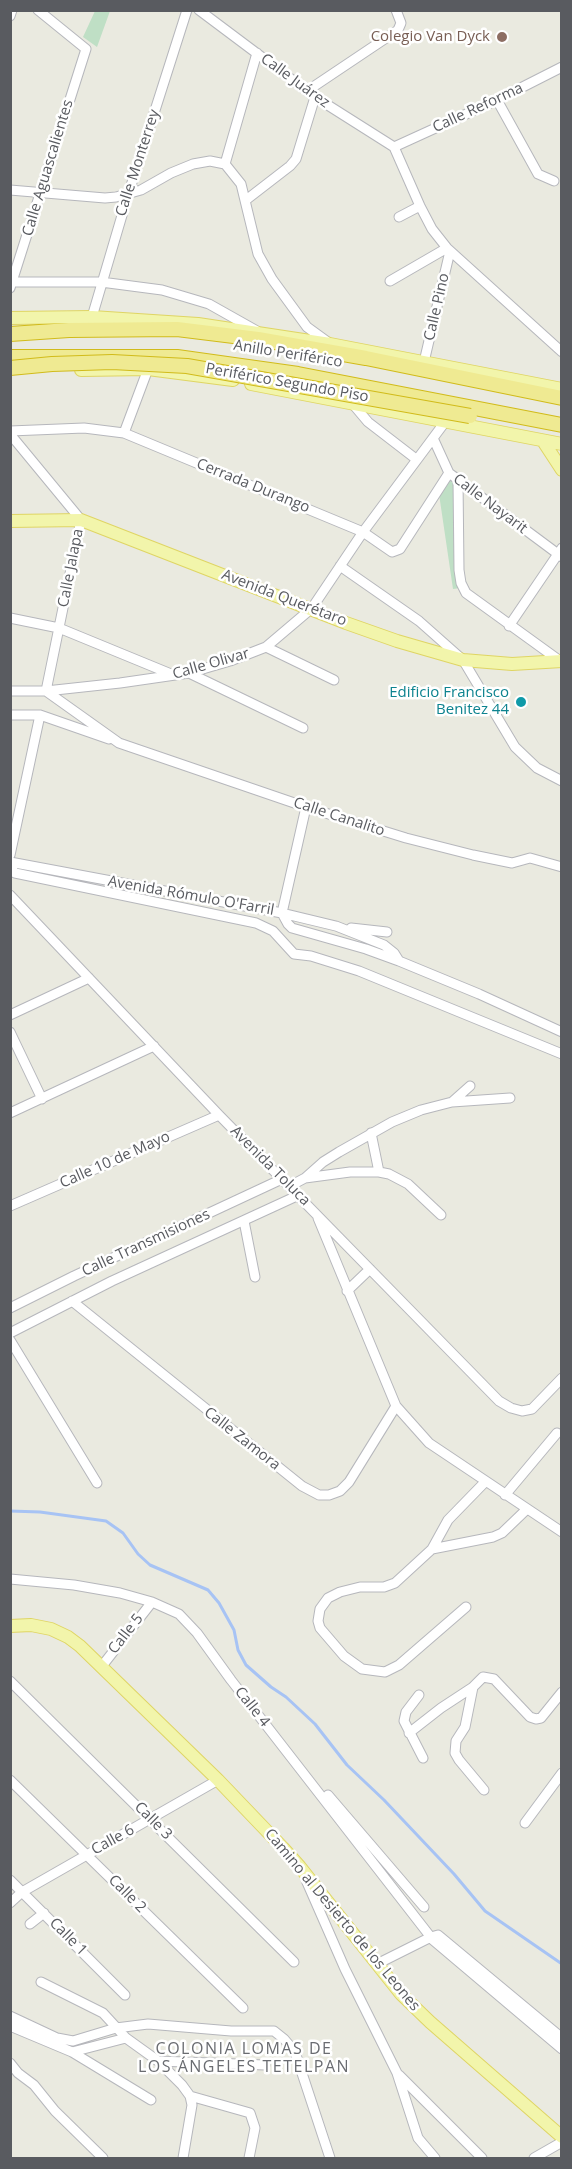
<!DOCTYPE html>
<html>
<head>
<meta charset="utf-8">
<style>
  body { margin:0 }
  #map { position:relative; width:572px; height:2169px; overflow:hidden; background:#eaeae0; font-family:"Open Sans",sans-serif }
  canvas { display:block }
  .frame { position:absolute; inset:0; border:12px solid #595b60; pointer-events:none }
</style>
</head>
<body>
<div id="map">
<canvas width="572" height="2169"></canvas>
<div class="frame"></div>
</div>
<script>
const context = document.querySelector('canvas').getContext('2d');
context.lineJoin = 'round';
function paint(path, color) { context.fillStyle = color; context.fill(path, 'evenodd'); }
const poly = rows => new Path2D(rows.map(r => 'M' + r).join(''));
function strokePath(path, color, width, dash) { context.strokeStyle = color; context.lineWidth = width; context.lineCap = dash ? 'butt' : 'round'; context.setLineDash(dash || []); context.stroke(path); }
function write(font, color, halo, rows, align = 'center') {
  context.font = font + ' "Open Sans",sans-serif'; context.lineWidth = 5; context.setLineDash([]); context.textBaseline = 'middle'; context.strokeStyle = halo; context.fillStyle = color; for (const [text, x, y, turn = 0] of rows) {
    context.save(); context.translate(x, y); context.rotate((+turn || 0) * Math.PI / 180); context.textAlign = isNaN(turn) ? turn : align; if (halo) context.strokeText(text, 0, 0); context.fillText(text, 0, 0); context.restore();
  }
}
paint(poly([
  [95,11,110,11,97,47,83,37],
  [456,471,461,482,464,575,468,587,453,589,439,494]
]), '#bfdfc5');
strokePath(poly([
  [10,1511,40,1512,106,1521,123,1533,138,1554,150,1565,208,1590,219,1603,234,1630,238,1650,246,1665,271,1687,286,1697,315,1724,347,1765,384,1800,454,1874,485,1911,562,1964]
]), '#a7c3f4', 3);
const minor = poly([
  [199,10,315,97,394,147],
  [10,16,12,10],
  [307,91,398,30,401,23,396,10],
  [497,100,538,174,554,181],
  [394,147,420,206,432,229,447,248,562,352],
  [394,147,497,100,562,67],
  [225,164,257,53],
  [10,190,105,198,116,197,141,190,171,173,193,164,210,161,225,164,241,184,258,254,272,279,307,327,329,343],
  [246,200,290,166,296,159,315,97],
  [399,217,420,206],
  [390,281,447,248],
  [10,282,101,282,162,290,209,304,257,331],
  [10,288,86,49,38,10],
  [92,317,128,195,187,10],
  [424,362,450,251],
  [352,403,368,422,416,459],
  [10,431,84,428,124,433,363,532,392,552,400,549,449,473],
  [124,433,148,369],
  [10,434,81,520,46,691],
  [433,438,449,473,562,557],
  [458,480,459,570,461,583,466,593,560,661],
  [340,566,419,621,463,660,515,747,537,768,562,781],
  [10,618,59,628,171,674],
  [509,626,562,548],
  [266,647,334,680],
  [189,673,303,728],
  [10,691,46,691,120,683,189,673,230,661,266,647,312,608,363,532,445,422],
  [46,691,119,743,306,807,406,838,473,855,512,863,530,858,562,867],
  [10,715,40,715,109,739],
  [10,855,40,715],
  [10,862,282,913,336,926,384,945,394,953,399,961],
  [10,867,15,873,256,923,273,931,294,954,311,956,359,971,562,1054],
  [10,895,219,1115,499,1401,511,1408,522,1411,532,1409,562,1378],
  [282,913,288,924,292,928,366,949,399,961,479,994,562,1032],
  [282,913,306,807],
  [351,928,387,932],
  [10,1015,89,978],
  [10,1032,42,1099],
  [452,1102,470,1086],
  [10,1113,154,1046],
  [371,1133,379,1172],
  [305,1178,323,1162,339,1152,392,1122,421,1110,452,1102,510,1098],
  [290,1186,305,1178,350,1172,379,1172,389,1174,408,1184,441,1215],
  [10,1206,219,1115],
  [318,1218,396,1406,429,1443,562,1532],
  [244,1221,255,1277],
  [347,1291,370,1269],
  [72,1301,302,1486,319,1495,329,1495,340,1491,349,1482,396,1406],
  [10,1308,74,1276,282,1179],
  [10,1333,112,1281,299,1195],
  [10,1340,97,1483],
  [505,1495,557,1433],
  [432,1549,493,1537,502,1533,527,1509],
  [10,1579,74,1585,120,1593,152,1602,179,1614,197,1633,231,1680,433,1940,562,2049],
  [466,1607,399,1665,385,1672,362,1669,344,1656,320,1628,318,1621,320,1609,328,1598,340,1592,360,1587,384,1587,395,1583,432,1549,448,1520,485,1482],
  [102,1666,152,1602],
  [10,1681,294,1962],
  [419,1695,406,1712,404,1721,423,1758],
  [409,1733,441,1708,473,1687],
  [10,1780,243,2008],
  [484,1790,459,1760,455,1753,456,1741,465,1727,473,1687,483,1677,494,1679,530,1717,536,1719,541,1718,562,1692],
  [328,1795,424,1907],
  [525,1823,562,1773],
  [10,1880,125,1995],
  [306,1880,345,1969,397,2073,418,2138,435,2158],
  [10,1903,22,1892,218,1780],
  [30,1924,44,1913],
  [377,1964,431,1937,438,1935,562,2038],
  [41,1982,103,2013,126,2038,158,2061,182,2085,190,2096,192,2105,183,2158],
  [10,2016,57,2038,73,2041,116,2028,148,2024,231,2031,274,2031,284,2039,295,2052,330,2158],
  [10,2026,72,2052,151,2100],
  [72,2052,126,2038],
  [158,2061,265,2065],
  [10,2063,18,2073,34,2085,55,2111,103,2158],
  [399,2075,482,2158],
  [190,2096,250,2113,255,2128,249,2158],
  [534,2158,562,2142]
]);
const major = poly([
  [10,318,92,317,198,324,330,344,562,389],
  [81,370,148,369,233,380],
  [251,384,562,444],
  [543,441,562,470],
  [10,521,81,520,346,623,397,641,463,660,512,664,562,661],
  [10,1626,31,1625,51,1629,68,1637,80,1646,218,1780,283,1848,300,1867,401,1994,430,2022,562,2137]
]);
const highway = poly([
  [10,334,69,330,177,329,258,339,366,358,562,398],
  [10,357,177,357,298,374,562,425]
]);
strokePath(minor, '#b6b7bc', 11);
strokePath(major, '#dfd564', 14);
strokePath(highway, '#d1bb1a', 16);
strokePath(minor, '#fff', 9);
strokePath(major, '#f2f5ab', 12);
strokePath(highway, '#efea92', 14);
const highwayBridge = poly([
  [10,368,52,364,112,362,187,366,470,416]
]);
strokePath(highwayBridge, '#d1bb1a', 16, []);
strokePath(highwayBridge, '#efea92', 14);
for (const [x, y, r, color] of [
  [502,37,6,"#8d6e63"],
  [521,702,6,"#0f9aa8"]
]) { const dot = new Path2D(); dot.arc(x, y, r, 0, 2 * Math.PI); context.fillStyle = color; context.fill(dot); strokePath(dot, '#fff', 2); }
write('15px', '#785e54', '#fff', [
  ["Colegio Van Dyck",490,37]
], 'right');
write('15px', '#595b60', '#fff', [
  ["Calle Juárez",295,81,36],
  ["Calle Reforma",478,108,-25],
  ["Calle Monterrey",138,163,-72],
  ["Calle Aguascalientes",48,168,-73],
  ["Calle Pino",437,307,-77],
  ["Anillo Periférico",288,354,9],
  ["Periférico Segundo Piso",287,383,10],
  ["Cerrada Durango",253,486,22],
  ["Calle Nayarit",490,504,37],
  ["Calle Jalapa",71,568,-79],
  ["Avenida Querétaro",284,598,21],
  ["Calle Olivar",211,664,-16],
  ["Calle Canalito",339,817,18],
  ["Avenida Rómulo O'Farril",191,896,10],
  ["Calle 10 de Mayo",115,1160,-24],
  ["Avenida Toluca",270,1166,45],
  ["Calle Transmisiones",146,1243,-25],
  ["Calle Zamora",242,1439,38],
  ["Calle 5",126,1634,-52],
  ["Calle 4",252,1707,51],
  ["Calle 3",153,1821,45],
  ["Calle 6",113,1840,-29],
  ["Calle 2",127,1894,45],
  ["Camino al Desierto de los Leones",342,1920,50],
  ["Calle 1",68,1937,45]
]);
write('15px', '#0d838f', '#fff', [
  ["Edificio Francisco",509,693],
  ["Benitez 44",509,710]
], 'right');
context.letterSpacing = '1.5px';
write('16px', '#6a6c71', '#fff', [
  ["COLONIA LOMAS DE",244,2049],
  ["LOS ÁNGELES TETELPAN",244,2067]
]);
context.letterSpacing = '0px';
</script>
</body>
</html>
